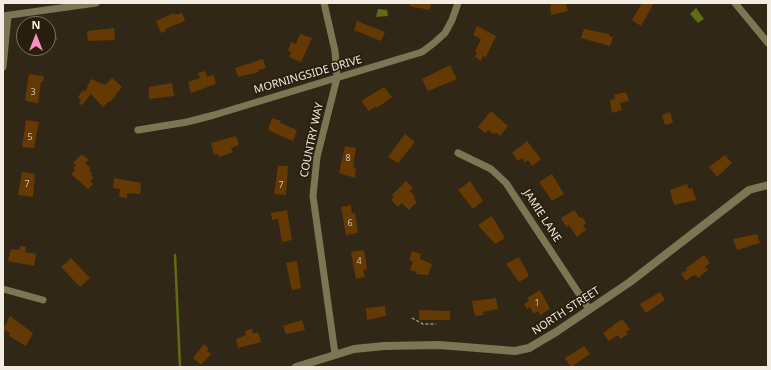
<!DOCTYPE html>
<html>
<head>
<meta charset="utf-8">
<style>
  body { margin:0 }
  #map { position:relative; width:771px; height:370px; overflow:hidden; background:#312717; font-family:"Noto Sans",sans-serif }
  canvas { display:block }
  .frame { position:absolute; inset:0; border:4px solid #f2ece2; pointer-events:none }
  .north { position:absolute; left:16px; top:16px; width:40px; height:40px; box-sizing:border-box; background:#271e0d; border:1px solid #787062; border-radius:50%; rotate:0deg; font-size:11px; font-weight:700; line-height:16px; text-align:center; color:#f2ece2 }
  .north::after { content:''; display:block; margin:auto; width:14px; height:18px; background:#fb8fc3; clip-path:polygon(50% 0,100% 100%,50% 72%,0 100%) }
</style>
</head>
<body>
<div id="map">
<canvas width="771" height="370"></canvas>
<div class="frame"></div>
<div class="north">N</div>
</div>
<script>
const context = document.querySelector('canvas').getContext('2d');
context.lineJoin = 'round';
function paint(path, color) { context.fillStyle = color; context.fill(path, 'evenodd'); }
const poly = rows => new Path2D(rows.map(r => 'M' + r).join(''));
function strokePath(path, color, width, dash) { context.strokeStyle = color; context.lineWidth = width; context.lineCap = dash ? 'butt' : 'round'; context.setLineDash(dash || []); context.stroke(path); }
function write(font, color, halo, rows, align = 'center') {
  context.font = font + ' "Noto Sans",sans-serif'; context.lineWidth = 3.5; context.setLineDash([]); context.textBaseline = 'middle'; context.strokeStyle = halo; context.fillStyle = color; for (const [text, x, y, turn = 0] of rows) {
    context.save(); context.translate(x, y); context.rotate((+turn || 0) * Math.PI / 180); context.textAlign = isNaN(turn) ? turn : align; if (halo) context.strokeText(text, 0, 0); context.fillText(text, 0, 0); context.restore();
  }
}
paint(poly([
  [696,8,704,19,698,23,690,14],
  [378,9,387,10,388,16,376,17]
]), '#606c13');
strokePath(poly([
  [175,255,180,367]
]), '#606c13', 2.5);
paint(poly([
  [410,3,431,3,430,10,409,6],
  [554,3,566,3,568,11,551,15,550,5],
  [642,3,654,3,641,26,632,20],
  [174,13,175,15,182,13,185,21,165,29,166,31,161,33,156,21],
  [357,21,385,32,381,41,354,30],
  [477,26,496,36,486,57,483,56,481,61,475,57,477,52,475,51,481,39,473,35],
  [114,28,115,40,88,41,87,31],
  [53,29,58,40,48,44,48,31],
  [584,29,609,34,609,36,613,37,610,46,581,38],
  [300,34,312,38,301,62,289,57,291,52,288,51,291,42,296,44],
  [263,59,266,68,258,70,259,72,238,77,235,68],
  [450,65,457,79,428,91,422,79],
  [205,71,207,77,214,75,216,84,191,93,188,82,200,78,198,73],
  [29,74,44,76,43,82,41,82,38,103,25,101],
  [112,78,122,87,110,102,109,101,103,107,91,94,82,105,79,104,81,100,78,97,83,90,85,92,91,79,105,85],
  [172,83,174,96,149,99,149,87],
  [384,87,392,97,377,108,376,106,369,111,361,101],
  [626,92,629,101,620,103,622,110,612,113,610,100,615,99,614,95],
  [491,111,508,126,500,136,497,133,493,134,488,130,485,133,478,127],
  [670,112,673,123,665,125,662,115],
  [272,118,281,121,280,123,297,130,293,141,268,130],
  [26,120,39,122,34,148,22,147],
  [405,134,415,142,398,163,388,157],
  [236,136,239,145,231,148,233,152,219,157,218,154,214,155,211,143],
  [527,141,541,159,532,166,528,160,525,162,522,158,518,161,512,153],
  [345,146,356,148,353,167,356,168,355,178,339,173],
  [82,154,89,160,85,163,91,169,89,170,92,173,91,175,94,178,90,181,93,184,88,189,71,174,75,170,73,168,76,165,73,163],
  [725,155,732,163,717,177,709,167],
  [278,166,288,166,286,195,274,194],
  [22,172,35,174,33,197,18,195],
  [552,174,564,194,552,201,539,182],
  [114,178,141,183,140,194,127,193,127,198,119,197,120,189,113,188],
  [406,181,413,188,410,191,415,197,414,199,417,202,409,210,402,203,398,207,391,200,394,197,392,195],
  [470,181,483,201,473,209,458,190],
  [687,184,689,189,692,188,696,200,674,205,670,190],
  [351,205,352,214,355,213,358,233,346,235,341,207],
  [287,210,292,240,282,242,278,219,272,220,271,213],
  [574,210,580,218,582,217,586,223,583,225,586,230,577,237,569,225,566,227,561,218],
  [492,216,505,238,495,244,478,225],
  [757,234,760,243,737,250,733,239],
  [20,246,26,247,25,252,36,254,34,266,8,261,11,249,19,250],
  [364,250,367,269,363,270,365,277,356,279,351,252],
  [412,251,421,254,420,259,432,264,428,275,416,274,417,272,410,270,413,262,409,260],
  [704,255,710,263,705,267,708,270,698,278,696,275,692,276,686,281,681,274,687,270,686,268],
  [519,257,529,276,519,282,506,264],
  [71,258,90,278,80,287,61,267],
  [297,261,301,288,292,290,286,263],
  [540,290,550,309,540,315,538,311,534,314,530,307,527,309,524,304,529,301,527,298],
  [660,292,665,300,646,313,640,304],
  [496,298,498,309,483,312,484,315,475,316,472,301],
  [385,306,386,316,367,320,366,308],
  [419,310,450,311,450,320,419,320],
  [10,316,33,333,26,346,9,336,10,333,3,329],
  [622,319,630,329,626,332,628,334,620,339,618,335,609,341,603,333],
  [302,320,305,330,286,334,283,326],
  [252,329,253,334,258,332,261,342,238,348,236,339,246,335,245,331],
  [204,344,209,349,207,351,211,354,201,365,193,358],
  [584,346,590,354,571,367,565,358]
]), '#653903');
strokePath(poly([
  [412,318,423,324,436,324]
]), '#958d80', 1.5, [3, 2]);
strokePath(poly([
  [324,3,335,51,337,78,317,157,313,196,335,354],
  [735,3,768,43],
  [3,16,96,3],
  [3,67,8,16],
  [138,130,187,122,214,115,422,52,434,43,445,33,452,20,458,3],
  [458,153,491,169,506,183,589,309],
  [3,289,43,300]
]), '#7c7654', 7);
strokePath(poly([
  [296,367,354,349,384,346,439,345,515,351,529,348,556,332,630,282,749,190,768,185]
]), '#7c7654', 8);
write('9px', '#cfbfaa', null, [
  ["3",33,92],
  ["5",30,137],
  ["8",348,158],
  ["7",27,184],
  ["7",281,185],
  ["6",350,223],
  ["4",359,261],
  ["1",537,303]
]);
write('11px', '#f2ece2', '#271e0d', [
  ["MORNINGSIDE DRIVE",308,75,-16],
  ["COUNTRY WAY",312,140,-78],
  ["JAMIE LANE",542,216,57],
  ["NORTH STREET",566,311,-33]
]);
</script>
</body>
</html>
